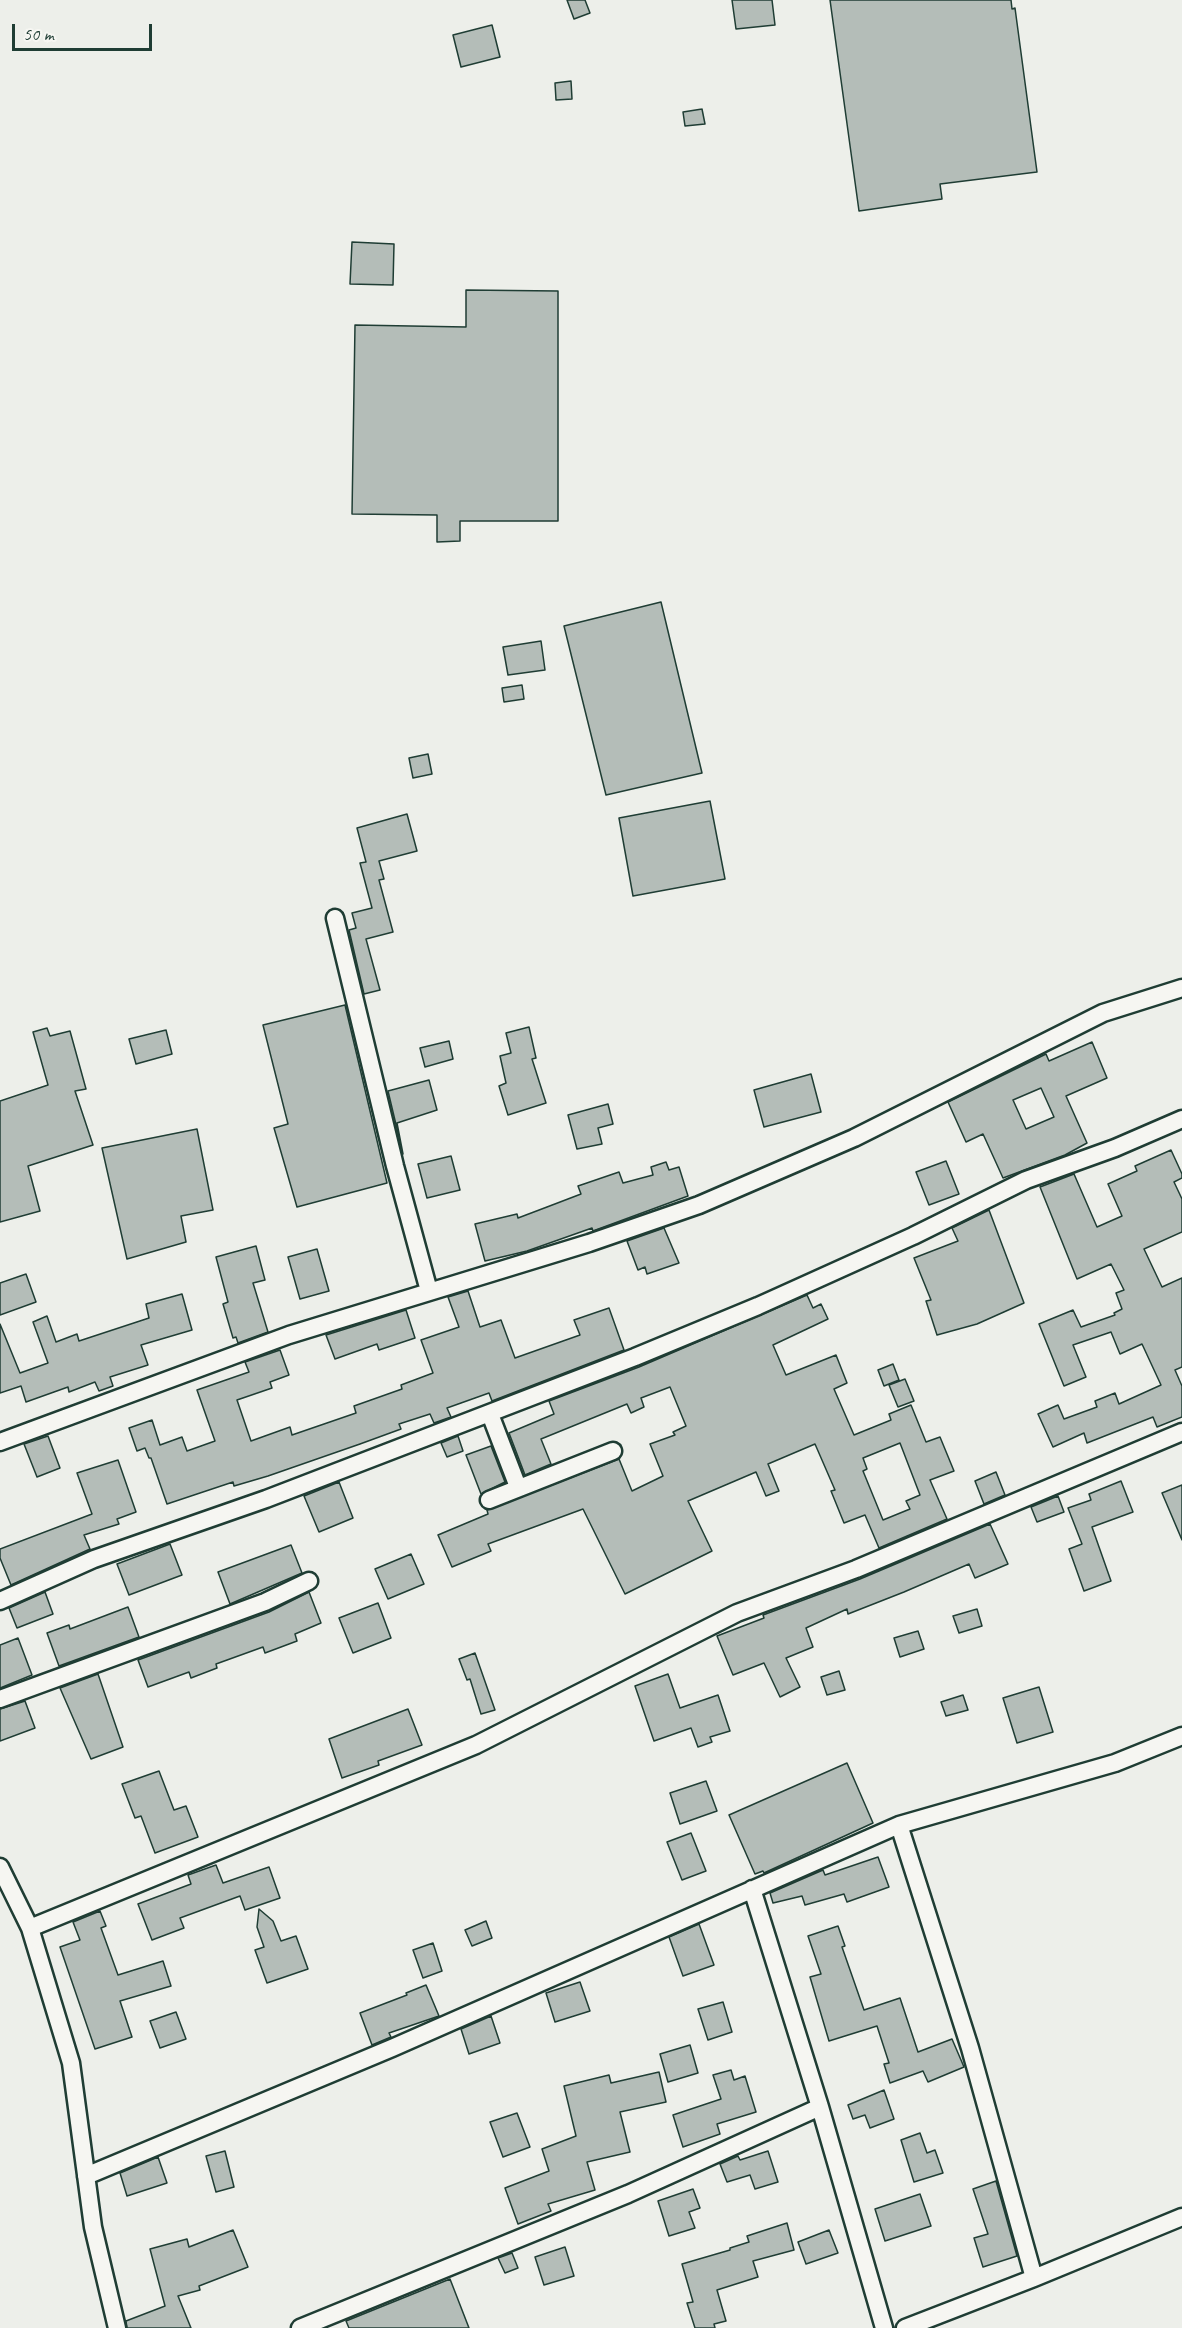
<!DOCTYPE html>
<html>
<head>
<meta charset="utf-8">
<style>
  body { margin:0 }
  #map { position:relative; width:1182px; height:2328px; overflow:hidden; background:#edefea; font-family:Caveat,sans-serif }
  canvas { display:block }
  .scale { position:absolute; left:12px; top:24px; width:140px; height:27px; box-sizing:border-box; border:3px solid #1f3d34; border-top:0; padding-left:8px; font-size:18px; line-height:21px; white-space:nowrap; color:#1f3d34; -webkit-text-stroke:4px #f6f6f2; paint-order:stroke }
</style>
</head>
<body>
<div id="map">
<canvas width="1182" height="2328"></canvas>
<div class="scale">50 m</div>
</div>
<script>
const context = document.querySelector('canvas').getContext('2d');
context.lineJoin = 'round';
function paint(path, color) { context.fillStyle = color; context.fill(path, 'evenodd'); }
const poly = rows => new Path2D(rows.map(r => 'M' + r).join(''));
function strokePath(path, color, width, dash) { context.strokeStyle = color; context.lineWidth = width; context.lineCap = dash ? 'butt' : 'round'; context.setLineDash(dash || []); context.stroke(path); }
const building = poly([
  [567,0,585,0,590,13,574,19,567,0],
  [732,0,772,0,775,25,736,29,732,0],
  [830,0,1011,0,1012,9,1015,8,1037,172,940,184,942,199,859,211,830,0],
  [492,25,500,57,461,67,453,35,492,25],
  [571,81,572,99,556,100,555,83,571,81],
  [702,109,705,124,685,126,683,112,702,109],
  [352,242,394,244,393,285,350,284,352,242],
  [466,290,558,291,558,521,460,521,460,541,437,542,437,515,352,514,355,325,466,327,466,290],
  [661,602,702,773,606,795,564,626,661,602],
  [541,641,545,670,508,675,503,647,541,641],
  [522,685,524,699,504,702,502,688,522,685],
  [428,754,432,774,413,778,409,758,428,754],
  [710,801,725,879,633,896,619,818,710,801],
  [407,814,417,851,379,861,384,879,379,880,393,932,366,939,380,990,364,994,349,930,356,928,352,913,372,908,360,863,366,862,357,828,407,814],
  [345,1005,387,1183,297,1207,274,1128,288,1124,263,1025,345,1005],
  [529,1027,536,1058,532,1059,546,1103,508,1115,499,1086,506,1083,500,1056,511,1053,506,1033,529,1027],
  [47,1028,50,1036,70,1031,86,1089,75,1091,93,1145,28,1166,40,1211,0,1222,0,1101,48,1085,33,1032,47,1028],
  [166,1030,172,1054,136,1064,129,1039,166,1030],
  [449,1041,453,1059,425,1067,420,1048,449,1041],
  [1092,1042,1107,1078,1066,1096,1087,1143,1065,1155,1003,1178,983,1134,966,1142,948,1102,1046,1054,1049,1061,1092,1042],
  [1041,1088,1054,1117,1026,1129,1013,1100,1041,1088],
  [811,1074,821,1112,764,1127,754,1090,811,1074],
  [429,1080,437,1110,397,1123,403,1154,388,1091,429,1080],
  [608,1104,613,1124,598,1128,602,1144,577,1149,568,1115,608,1104],
  [197,1129,213,1210,181,1216,186,1242,127,1259,102,1148,197,1129],
  [1171,1150,1182,1174,1182,1178,1174,1182,1182,1199,1182,1232,1144,1249,1162,1287,1182,1278,1182,1367,1175,1370,1182,1386,1182,1417,1157,1427,1153,1417,1087,1443,1084,1433,1053,1447,1038,1414,1058,1405,1064,1419,1097,1407,1095,1401,1115,1393,1119,1404,1161,1385,1142,1344,1120,1354,1111,1332,1073,1345,1086,1377,1064,1386,1039,1324,1073,1310,1081,1327,1115,1315,1114,1313,1122,1309,1116,1293,1124,1290,1111,1264,1077,1279,1040,1187,1074,1174,1097,1227,1122,1216,1108,1184,1137,1171,1135,1166,1171,1150],
  [451,1156,460,1190,427,1198,418,1164,451,1156],
  [946,1161,959,1194,929,1205,916,1172,946,1161],
  [666,1162,669,1170,679,1167,688,1196,593,1231,592,1228,527,1251,485,1261,475,1224,517,1214,518,1218,547,1207,581,1194,578,1186,619,1172,623,1183,653,1175,651,1167,666,1162],
  [989,1210,1024,1303,977,1324,937,1335,926,1301,931,1300,914,1258,958,1241,952,1228,989,1210],
  [664,1228,679,1263,647,1274,645,1267,638,1270,627,1241,664,1228],
  [256,1246,265,1280,253,1283,268,1332,238,1343,236,1337,233,1338,223,1304,228,1302,216,1257,256,1246],
  [317,1249,329,1291,300,1299,288,1257,317,1249],
  [26,1274,36,1302,0,1315,0,1283,26,1274],
  [468,1291,480,1327,501,1320,515,1358,580,1335,574,1320,609,1308,624,1350,492,1401,489,1393,447,1408,451,1417,434,1423,430,1414,399,1424,401,1429,360,1444,268,1476,234,1486,233,1482,167,1504,151,1458,149,1458,145,1448,137,1451,129,1428,152,1420,160,1445,182,1437,187,1451,215,1441,197,1390,249,1372,245,1362,280,1350,289,1375,270,1382,272,1388,237,1400,251,1441,290,1427,292,1435,356,1413,354,1406,402,1389,401,1385,433,1373,421,1340,459,1327,448,1297,468,1291],
  [182,1294,192,1330,141,1345,148,1365,110,1377,113,1386,99,1391,95,1382,69,1392,68,1387,26,1402,21,1386,0,1393,0,1324,20,1373,48,1363,33,1322,47,1316,56,1342,77,1334,79,1341,149,1318,146,1304,182,1294],
  [807,1295,813,1308,821,1304,828,1319,773,1345,786,1375,836,1355,847,1383,834,1389,854,1435,891,1420,889,1414,911,1405,926,1442,940,1437,954,1471,930,1480,947,1519,879,1548,865,1515,844,1523,831,1491,835,1490,815,1444,768,1464,779,1491,766,1496,756,1472,688,1501,712,1551,625,1594,583,1509,488,1544,491,1551,452,1567,438,1535,488,1514,487,1510,619,1459,632,1491,663,1476,650,1444,675,1435,673,1432,686,1426,670,1387,641,1398,644,1407,631,1413,627,1404,541,1439,551,1464,525,1475,509,1433,554,1414,549,1401,639,1367,807,1295],
  [900,1443,920,1495,906,1501,910,1509,883,1520,863,1471,867,1469,863,1458,900,1443],
  [406,1310,415,1338,379,1350,377,1344,335,1359,326,1335,406,1310],
  [893,1364,899,1380,884,1386,878,1370,893,1364],
  [905,1379,914,1401,898,1407,889,1385,905,1379],
  [48,1436,60,1468,37,1477,24,1444,48,1436],
  [458,1436,463,1451,447,1457,441,1443,458,1436],
  [491,1446,505,1482,481,1494,466,1455,491,1446],
  [118,1460,136,1512,117,1519,119,1524,84,1535,90,1549,11,1585,0,1558,0,1549,92,1514,77,1473,118,1460],
  [996,1472,1005,1495,984,1504,975,1481,996,1472],
  [1121,1481,1133,1512,1092,1527,1111,1581,1084,1591,1069,1549,1082,1544,1068,1508,1091,1500,1089,1494,1121,1481],
  [339,1482,353,1518,319,1532,304,1496,339,1482],
  [1182,1485,1182,1540,1162,1493,1182,1485],
  [1058,1496,1064,1512,1037,1522,1031,1507,1058,1496],
  [990,1524,1008,1564,975,1578,969,1564,904,1592,848,1614,847,1609,806,1628,813,1647,786,1658,800,1687,780,1697,764,1663,733,1675,717,1636,764,1618,763,1615,860,1579,990,1524],
  [170,1544,182,1575,129,1595,117,1564,170,1544],
  [291,1545,302,1573,230,1604,218,1572,291,1545],
  [411,1554,424,1584,388,1599,375,1569,411,1554],
  [45,1592,53,1614,17,1628,9,1608,45,1592],
  [309,1592,321,1623,295,1634,297,1641,265,1653,263,1647,216,1664,217,1668,191,1678,189,1672,148,1687,138,1660,269,1612,309,1592],
  [378,1603,391,1638,353,1653,339,1618,378,1603],
  [128,1607,139,1637,59,1666,47,1633,69,1625,70,1629,128,1607],
  [977,1609,982,1626,959,1633,953,1616,977,1609],
  [918,1631,924,1649,900,1657,894,1638,918,1631],
  [18,1638,32,1675,0,1688,0,1645,18,1638],
  [475,1653,495,1710,481,1714,470,1679,467,1680,459,1659,475,1653],
  [839,1671,845,1690,827,1695,821,1677,839,1671],
  [98,1674,123,1747,91,1759,60,1688,98,1674],
  [668,1674,680,1708,718,1695,730,1731,710,1737,712,1742,698,1747,691,1728,654,1741,635,1686,668,1674],
  [1039,1687,1053,1732,1017,1743,1003,1698,1039,1687],
  [963,1695,968,1710,946,1716,941,1702,963,1695],
  [25,1701,35,1728,0,1741,0,1709,25,1701],
  [408,1709,422,1745,378,1761,379,1765,342,1778,329,1739,408,1709],
  [847,1763,873,1823,764,1873,763,1871,755,1874,729,1815,847,1763],
  [159,1771,174,1810,186,1806,198,1837,155,1853,141,1816,135,1818,122,1784,159,1771],
  [706,1781,717,1811,680,1824,670,1793,706,1781],
  [691,1833,706,1871,682,1880,667,1842,691,1833],
  [878,1857,889,1887,847,1902,844,1894,805,1905,802,1896,773,1903,770,1893,823,1870,825,1875,878,1857],
  [216,1865,223,1883,269,1867,280,1898,245,1910,240,1896,180,1918,184,1928,152,1940,138,1904,191,1884,188,1875,216,1865],
  [259,1909,273,1921,281,1941,296,1936,308,1969,267,1983,255,1950,264,1947,257,1927,259,1909],
  [100,1911,106,1926,101,1928,118,1975,163,1961,171,1986,120,2001,132,2037,95,2049,60,1947,80,1940,73,1922,100,1911],
  [486,1921,492,1938,472,1946,465,1930,486,1921],
  [699,1924,714,1965,683,1976,669,1937,699,1924],
  [838,1926,845,1946,842,1947,864,2010,900,1998,918,2052,952,2039,964,2067,928,2082,923,2071,890,2083,884,2064,889,2063,877,2026,829,2041,810,1977,821,1974,808,1936,838,1926],
  [433,1943,442,1971,423,1978,413,1950,433,1943],
  [580,1982,590,2011,555,2022,546,1993,580,1982],
  [426,1985,439,2016,389,2033,391,2037,372,2045,360,2013,407,1995,406,1993,426,1985],
  [723,2002,732,2032,708,2040,698,2009,723,2002],
  [176,2012,186,2039,160,2048,150,2021,176,2012],
  [491,2016,500,2043,469,2054,461,2029,491,2016],
  [690,2045,698,2073,668,2082,660,2054,690,2045],
  [731,2070,734,2080,745,2076,756,2112,717,2124,720,2134,683,2147,673,2115,721,2099,713,2075,731,2070],
  [659,2072,666,2102,620,2112,630,2152,587,2162,595,2190,548,2204,551,2211,518,2224,505,2188,549,2171,542,2149,576,2136,564,2086,609,2075,611,2083,659,2072],
  [884,2090,894,2119,870,2128,865,2115,853,2119,848,2105,884,2090],
  [517,2113,530,2147,503,2157,490,2122,517,2113],
  [920,2133,927,2153,935,2150,943,2173,914,2182,901,2140,920,2133],
  [225,2151,234,2187,216,2192,206,2156,225,2151],
  [768,2151,778,2182,755,2189,750,2175,727,2182,720,2164,738,2156,740,2160,768,2151],
  [158,2157,167,2183,127,2196,120,2173,158,2157],
  [996,2181,1017,2256,983,2267,974,2238,988,2234,973,2189,996,2181],
  [693,2189,700,2208,689,2212,695,2228,669,2236,658,2201,693,2189],
  [920,2194,931,2226,885,2241,875,2209,920,2194],
  [787,2223,794,2250,753,2261,758,2277,717,2290,726,2321,714,2324,715,2328,695,2328,687,2303,693,2302,682,2264,730,2250,730,2248,749,2242,747,2236,787,2223],
  [233,2230,248,2267,199,2286,200,2290,178,2296,191,2328,127,2328,126,2321,165,2306,150,2249,187,2239,189,2247,233,2230],
  [829,2230,838,2253,806,2264,798,2242,829,2230],
  [565,2247,574,2276,544,2285,535,2257,565,2247],
  [512,2253,518,2268,505,2273,498,2258,512,2253],
  [450,2279,469,2328,349,2328,346,2321,450,2279]
]);
paint(building, '#b4bdb8');
strokePath(building, '#1f3d34', 1.5);
const street = poly([
  [335,918,395,1166,429,1291],
  [490,1414,518,1487],
  [0,1442,289,1335,589,1243,699,1205,854,1138,1103,1013,1182,988],
  [489,1500,613,1451],
  [0,1601,94,1559,266,1499,635,1357,758,1306,913,1236,1026,1180,1115,1148,1182,1119],
  [0,1699,265,1602,309,1581],
  [899,1825,970,2048,1034,2278],
  [0,1867,30,1928,71,2063,93,2227,117,2328],
  [752,1889,820,2107,884,2328],
  [30,1928,476,1745,737,1613,856,1569,1182,1432],
  [86,2176,392,2048,899,1825,1115,1763,1182,1736],
  [300,2328,628,2194,820,2107],
  [905,2328,1034,2278,1182,2217]
]);
strokePath(street, '#1f3d34', 21);
strokePath(street, '#f6f6f2', 16);
</script>
</body>
</html>
